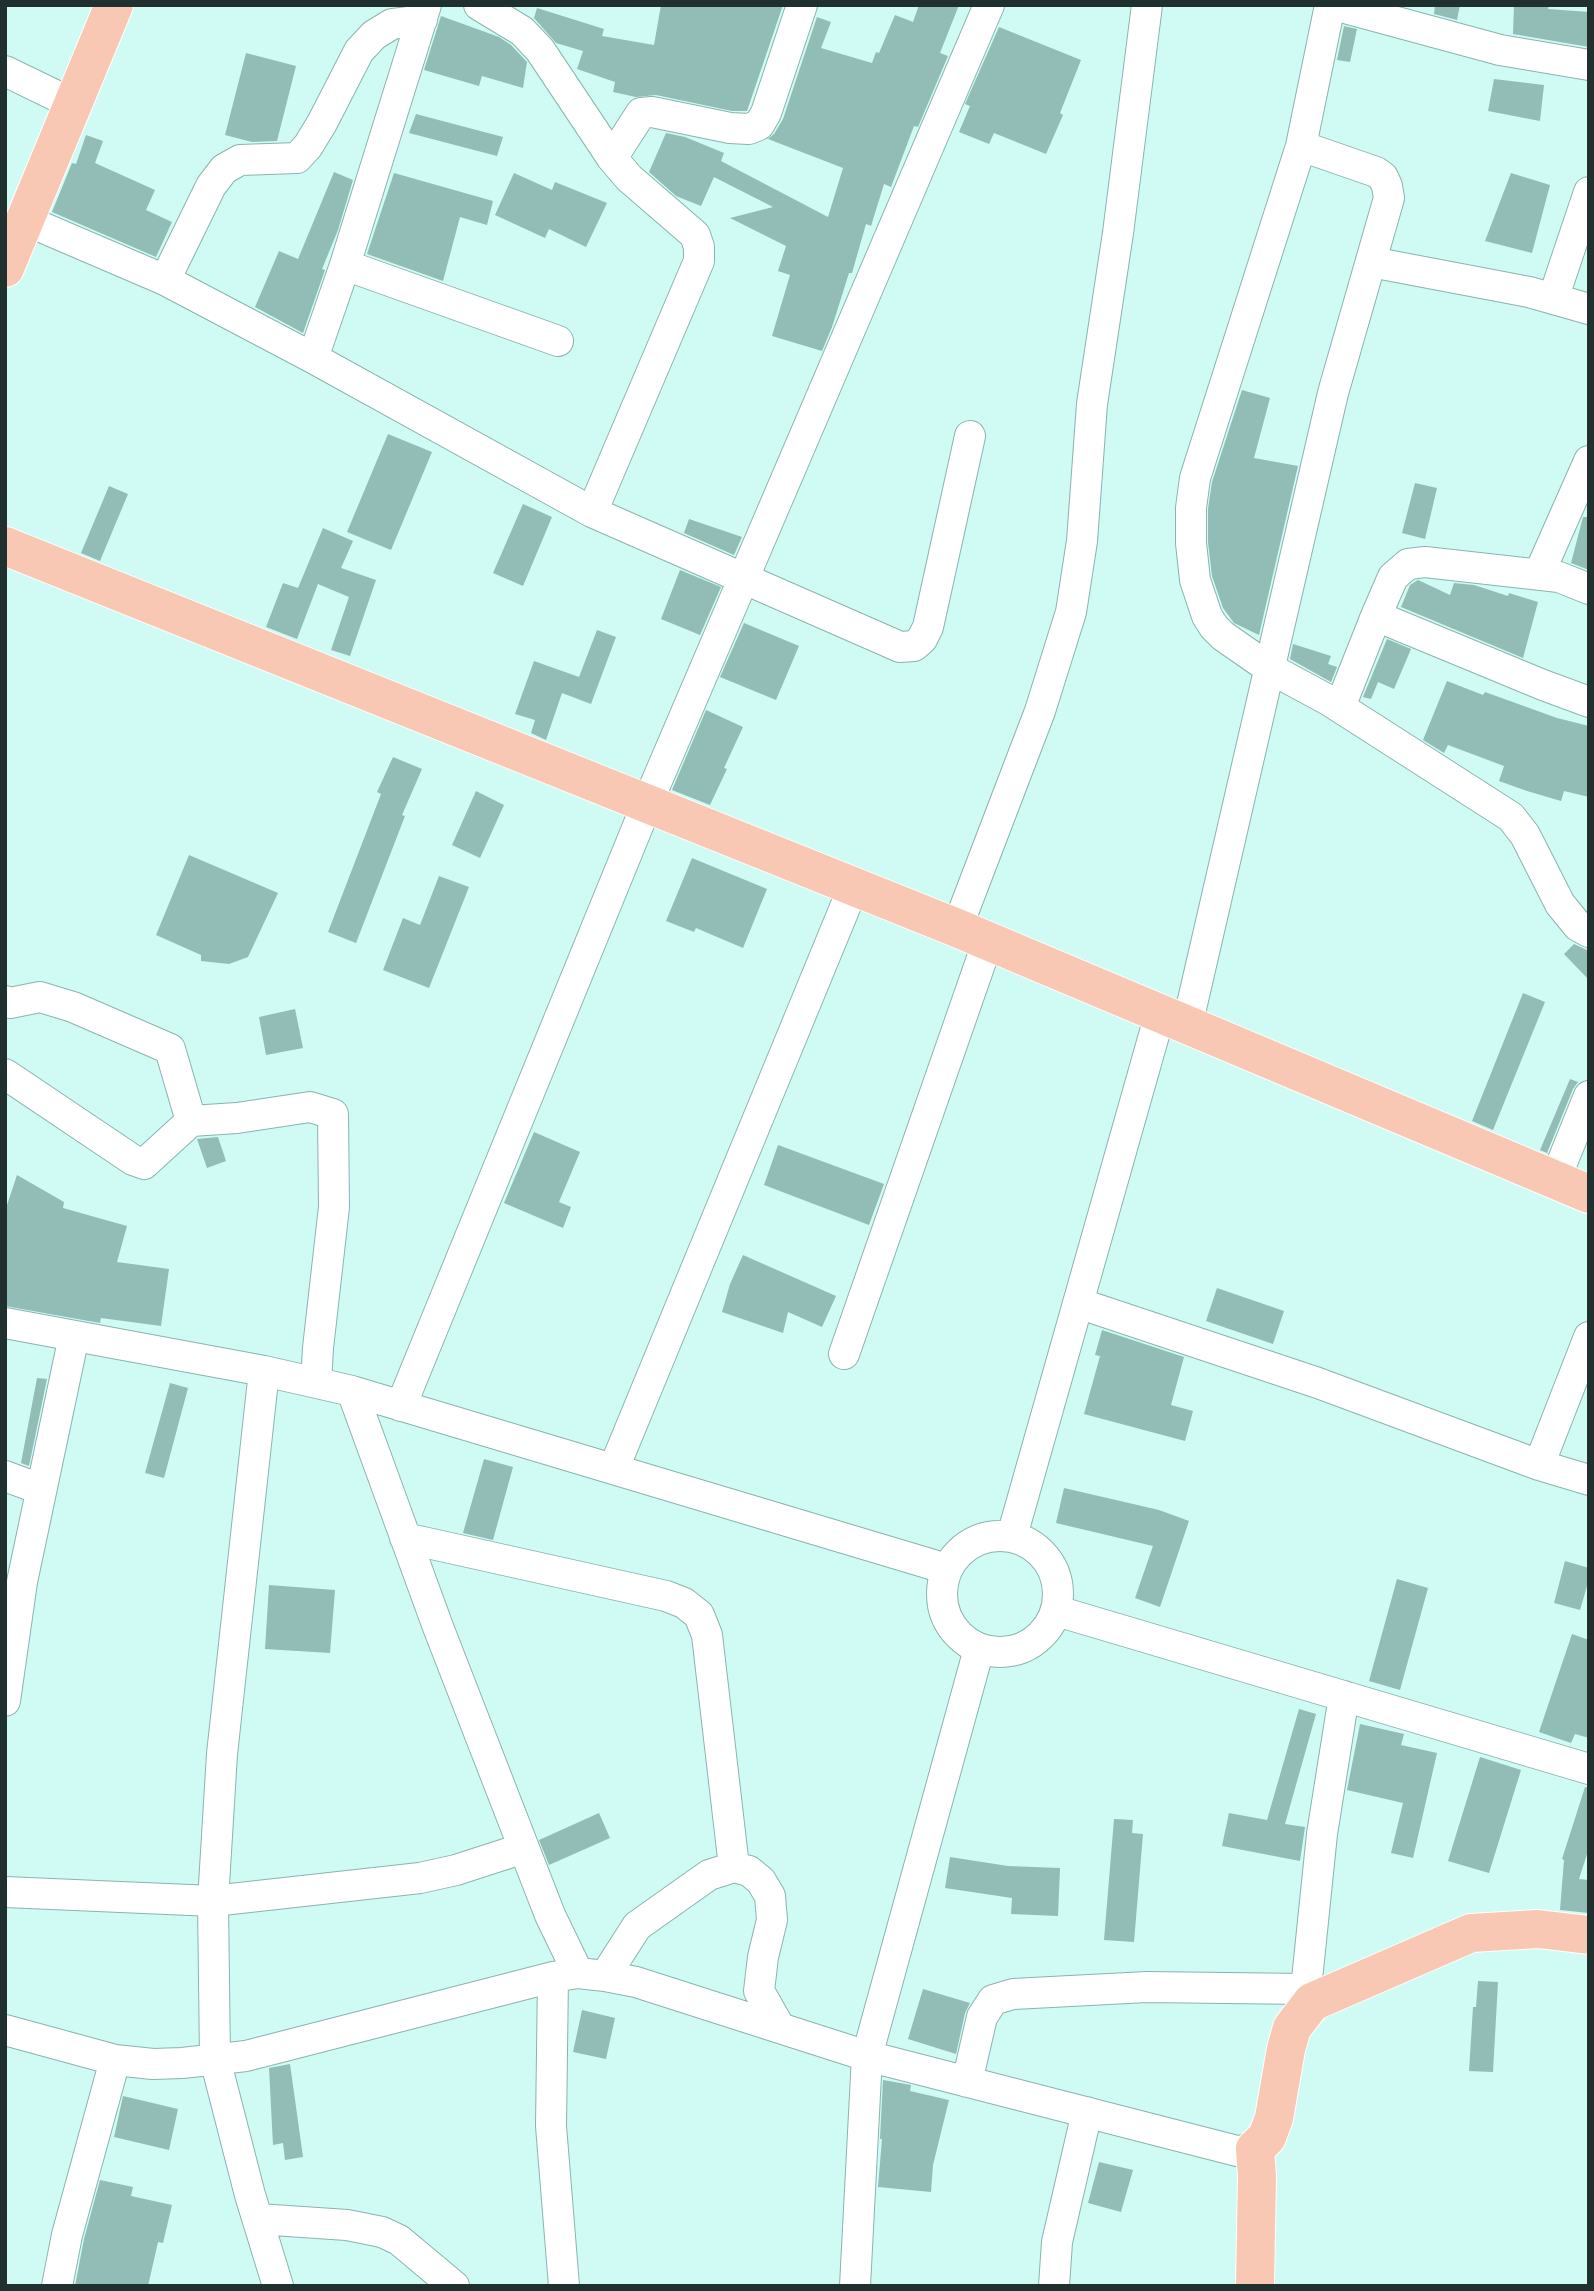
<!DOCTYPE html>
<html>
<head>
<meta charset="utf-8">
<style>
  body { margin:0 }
  #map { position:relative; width:1594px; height:2291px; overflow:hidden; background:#cffbf4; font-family:"Public Sans",sans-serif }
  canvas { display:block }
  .frame { position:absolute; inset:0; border:7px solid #1f302e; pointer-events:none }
</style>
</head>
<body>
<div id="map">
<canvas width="1594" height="2291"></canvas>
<div class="frame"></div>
</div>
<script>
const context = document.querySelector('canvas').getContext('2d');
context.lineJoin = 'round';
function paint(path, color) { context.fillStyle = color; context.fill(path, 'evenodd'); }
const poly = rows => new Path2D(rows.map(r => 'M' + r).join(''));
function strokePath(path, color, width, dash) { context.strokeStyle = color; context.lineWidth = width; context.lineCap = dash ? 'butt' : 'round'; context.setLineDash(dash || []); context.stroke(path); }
paint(poly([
  [661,5,783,5,747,111,732,111,656,95,636,97,613,92,615,82,577,69,583,51,556,43,534,18,537,8,604,29,602,36,654,45],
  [919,5,959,5,940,53,948,56,918,127,914,126,891,187,884,184,871,226,866,224,852,273,849,273,832,327,822,351,772,336,790,275,778,271,786,246,730,218,773,207,714,177,701,206,676,196,649,172,666,133,685,137,724,153,721,161,828,217,843,168,768,139,774,134,783,119,817,17,831,22,821,48,872,63,876,52,879,53,895,15,913,22],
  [1435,5,1460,5,1457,20,1434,14],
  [1514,5,1549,5,1548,9,1589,12,1589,47,1513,34],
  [441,16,499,37,511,45,527,62,523,88,482,76,479,86,424,70],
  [1344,26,1357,29,1350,62,1337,60],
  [999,27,1081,60,1060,113,1063,115,1046,154,994,133,989,144,959,132,970,106,965,104],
  [246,53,296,66,277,141,252,142,225,135],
  [1494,79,1544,85,1540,121,1488,111],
  [416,114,503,137,497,156,409,133],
  [86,135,103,141,95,163,155,190,146,210,172,222,156,257,52,212,72,163,76,164],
  [334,172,353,180,338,230,322,269,325,270,303,333,255,307,279,251,298,259],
  [394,173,493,201,487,225,460,217,443,281,367,254],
  [514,173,552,190,555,182,607,203,586,247,549,229,545,238,495,215],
  [1511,173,1550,185,1532,253,1485,241],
  [1242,390,1270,398,1254,458,1298,466,1259,635,1234,623,1223,608,1212,576,1208,542,1208,509,1212,482],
  [388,434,432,452,391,550,347,532],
  [1415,483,1437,488,1425,539,1402,533],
  [109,486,128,494,100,561,81,553],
  [523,504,552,517,523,586,493,573],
  [1583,517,1589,517,1589,570,1571,563],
  [689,519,742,537,734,555,684,533],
  [323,528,353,541,341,568,376,580,350,656,331,650,349,597,318,584,297,639,266,627,283,583,298,588],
  [680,570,721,587,700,635,661,619],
  [1418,580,1450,595,1454,583,1474,585,1508,596,1509,593,1538,602,1523,658,1401,607,1410,585],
  [744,623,799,646,776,700,720,677],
  [597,630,616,637,591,704,562,693,546,740,531,733,535,720,515,714,534,661,579,677],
  [1387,639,1411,649,1394,689,1378,682,1371,699,1363,697],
  [1293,644,1331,656,1328,664,1337,667,1331,682,1290,659],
  [1447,681,1483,695,1485,692,1557,718,1589,726,1589,797,1564,791,1561,801,1527,791,1499,781,1504,766,1448,745,1444,753,1423,740],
  [706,710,743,727,724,768,727,769,710,805,672,790],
  [393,757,422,769,402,815,405,816,356,943,328,932,381,794,377,792],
  [476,791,504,805,480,858,452,845],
  [189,855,278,893,248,957,229,964,201,961,201,955,156,935],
  [692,858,767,889,743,948,696,928,694,932,666,921],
  [439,876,469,887,429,988,383,970,403,918,420,925],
  [1574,944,1589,951,1589,980,1564,954],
  [1523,993,1545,1002,1493,1130,1472,1121],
  [295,1009,303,1048,266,1055,259,1017],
  [1570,1079,1578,1082,1573,1089,1547,1153,1540,1150],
  [534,1132,580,1152,559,1202,571,1207,563,1228,504,1203],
  [218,1137,226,1161,207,1168,197,1139],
  [778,1145,884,1184,869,1225,764,1185],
  [17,1175,64,1202,63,1208,127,1226,117,1262,169,1269,161,1326,101,1318,100,1323,5,1306,5,1211],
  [743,1255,836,1296,822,1327,788,1312,783,1333,722,1312,730,1284],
  [1217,1288,1284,1311,1273,1344,1206,1321],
  [1102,1330,1184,1357,1171,1405,1193,1411,1185,1441,1084,1414,1100,1356,1095,1355],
  [37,1378,47,1379,29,1466,21,1463],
  [170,1383,188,1388,164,1478,145,1473],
  [484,1459,513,1467,493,1540,463,1533],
  [1064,1488,1159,1510,1189,1521,1160,1607,1135,1598,1153,1546,1056,1523],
  [1565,1561,1589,1568,1589,1579,1580,1610,1554,1603],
  [1397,1579,1428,1588,1400,1690,1369,1681],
  [269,1585,335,1590,330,1653,265,1649],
  [1572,1634,1589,1640,1589,1738,1575,1734,1571,1743,1539,1732],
  [1299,1709,1316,1714,1285,1824,1305,1827,1300,1861,1222,1846,1229,1813,1267,1820],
  [1360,1724,1404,1734,1401,1745,1437,1753,1413,1858,1391,1853,1403,1803,1347,1790],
  [1480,1757,1521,1770,1489,1873,1448,1861],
  [1585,1787,1589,1788,1589,1848,1579,1879,1589,1880,1589,1913,1560,1910,1564,1860,1562,1859],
  [599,1813,610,1838,549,1865,539,1840],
  [1114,1819,1133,1820,1132,1833,1143,1834,1134,1942,1104,1940],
  [950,1857,1008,1866,1060,1868,1058,1916,1011,1914,1012,1898,945,1888],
  [1478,1981,1498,1982,1493,2072,1469,2071,1473,2007,1476,2007],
  [923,1989,970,2003,965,2013,956,2054,908,2039],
  [582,2010,615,2018,606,2059,573,2052],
  [290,2064,303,2157,285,2160,283,2143,273,2145,269,2068],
  [883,2080,911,2085,910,2091,949,2100,933,2165,931,2192,878,2187,882,2139,880,2139],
  [123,2096,178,2109,169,2150,114,2137],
  [1099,2162,1133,2170,1121,2212,1088,2203],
  [100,2180,133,2187,131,2196,172,2205,163,2243,158,2242,148,2286,75,2286,84,2239]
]), '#92bcb6');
const minor = poly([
  [479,5,522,31,540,50,612,158,629,178,695,235,699,247,699,261,592,512],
  [1330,5,1301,146,1195,478,1191,508,1191,543,1195,580,1207,616,1214,627,1223,636,1269,668,1330,701,1511,817,1525,835,1560,904,1578,926,1589,932],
  [1334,5,1500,50,1589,65],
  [5,71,73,104],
  [612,158,641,113,652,112,730,128,749,129,759,125,766,113,802,5],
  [25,220,165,280,313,358,592,512,900,647,914,646,922,639,928,627,970,436],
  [1371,262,1529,292,1589,309],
  [345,265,558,341],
  [165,280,211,186,224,169,240,160,297,158,308,146,322,123,359,51,374,35,392,24,422,20],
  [1553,299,1589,192],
  [313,358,345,265,426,5],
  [1539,574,1589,461],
  [1376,616,1543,685,1589,702],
  [1340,707,1376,616,1393,577,1408,564,1425,562,1559,577,1589,589],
  [957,928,1040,711,1071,612,1082,541,1092,404,1118,233,1147,5],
  [5,1001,10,1003,40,997,73,1007,170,1049,191,1121],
  [1187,1026,1333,393,1389,198,1387,186,1383,177,1376,172,1301,146],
  [5,1074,133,1160,144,1164,191,1121,237,1118,310,1107,333,1114,334,1207,318,1348,316,1382],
  [1555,1180,1589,1096],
  [1078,1303,1318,1383,1539,1465,1589,1480],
  [5,1323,264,1371,352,1391,947,1569],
  [844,1354,988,941],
  [264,1371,222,1754,213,1901,215,2059,250,2195,278,2286],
  [352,1391,438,1627,550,1915,578,1973],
  [401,1406,647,804,989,5],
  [1539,1465,1589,1337],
  [614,1468,853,888],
  [5,1476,40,1489],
  '942 1594a58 58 0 1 1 116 0a58 58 0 1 1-116 0Z',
  [1012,1536,1160,1014],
  [405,1538,666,1596,684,1603,699,1615,707,1635,734,1867],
  [1057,1611,1589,1769],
  [5,1701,22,1582,74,1336],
  [5,1892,213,1901,420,1878,456,1870,524,1848],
  [605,1976,637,1926,709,1875,734,1867,749,1871,761,1881,770,1896,772,1920,763,1957,759,1991,780,2028],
  [553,1977,551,2126,564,2286],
  [1312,2002,1306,1989,1322,1834,1344,1696],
  [5,2030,115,2060,153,2064,182,2063,246,2056,553,1977,578,1973,605,1976,636,1982,867,2056,1237,2151,1255,2149],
  [967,2082,982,2017,993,2000,1013,1994,1147,1987,1306,1989],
  [258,2219,347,2225,382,2232,399,2240,454,2286],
  [57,2286,67,2235,115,2060],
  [855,2286,867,2056,979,1649],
  [1054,2286,1057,2242,1087,2112]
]);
const major = poly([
  [5,268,114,5],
  [5,546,957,928,1589,1194],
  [1255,2286,1257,2176,1255,2149,1267,2137,1274,2118,1286,2049,1292,2028,1312,2002,1471,1933,1538,1929,1589,1935]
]);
strokePath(minor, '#8ab4ae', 32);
strokePath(major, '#fff', 40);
strokePath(minor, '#fff', 30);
strokePath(major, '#f8c8b5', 38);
</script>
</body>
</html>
